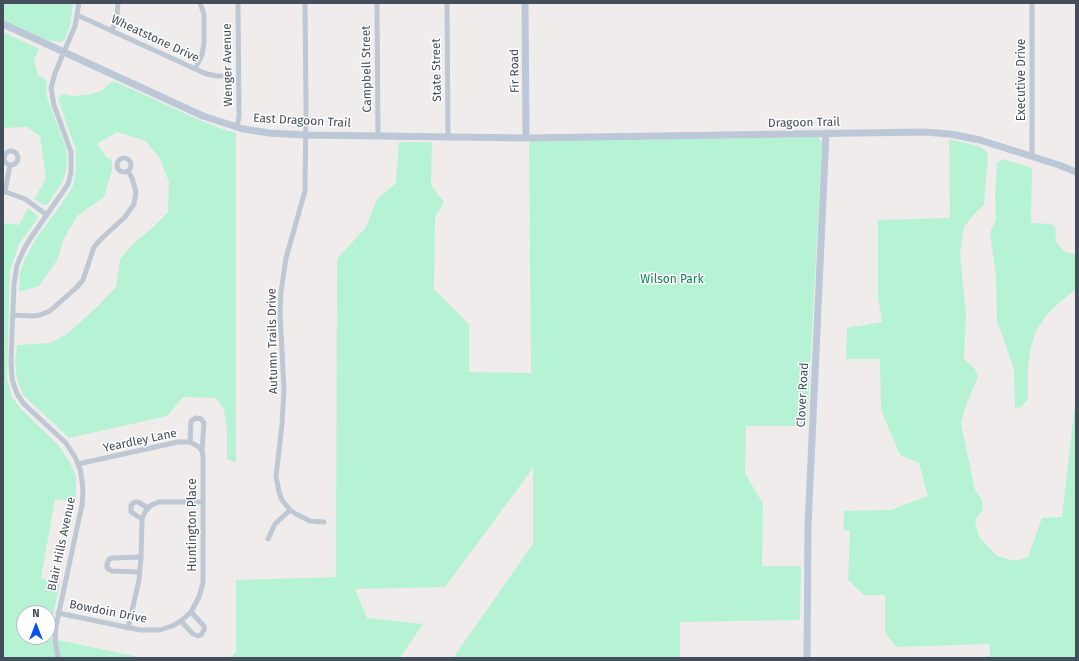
<!DOCTYPE html>
<html>
<head>
<meta charset="utf-8">
<style>
  body { margin:0 }
  #map { position:relative; width:1079px; height:661px; overflow:hidden; background:#f0ecec; font-family:"Fira Sans",sans-serif }
  canvas { display:block }
  .frame { position:absolute; inset:0; border:4px solid #434d5c; pointer-events:none }
  .north { position:absolute; left:16px; top:605px; width:40px; height:40px; box-sizing:border-box; background:#fff; border:1px solid #b4b8be; border-radius:50%; rotate:0deg; font-size:11px; font-weight:700; line-height:16px; text-align:center; color:#434d5c }
  .north::after { content:''; display:block; margin:auto; width:14px; height:18px; background:#0650f0; clip-path:polygon(50% 0,100% 100%,50% 72%,0 100%) }
</style>
</head>
<body>
<div id="map">
<canvas width="1079" height="661"></canvas>
<div class="frame"></div>
<div class="north">N</div>
</div>
<script>
const context = document.querySelector('canvas').getContext('2d');
context.lineJoin = 'round';
function paint(path, color) { context.fillStyle = color; context.fill(path, 'evenodd'); }
const poly = rows => new Path2D(rows.map(r => 'M' + r).join(''));
function strokePath(path, color, width, dash) { context.strokeStyle = color; context.lineWidth = width; context.lineCap = dash ? 'butt' : 'round'; context.setLineDash(dash || []); context.stroke(path); }
function write(font, color, halo, rows, align = 'center') {
  context.font = font + ' "Fira Sans",sans-serif'; context.lineWidth = 3; context.setLineDash([]); context.textBaseline = 'middle'; context.strokeStyle = halo; context.fillStyle = color; for (const [text, x, y, turn = 0] of rows) {
    context.save(); context.translate(x, y); context.rotate((+turn || 0) * Math.PI / 180); context.textAlign = isNaN(turn) ? turn : align; if (halo) context.strokeText(text, 0, 0); context.fillText(text, 0, 0); context.restore();
  }
}
paint(poly([
  [3,3,73,3,70,26,64,41,60,42,47,40,3,21],
  [3,32,39,49,34,60,38,75,47,80,46,87,47,97,66,148,67,159,66,171,63,181,47,205,43,205,34,199,46,179,40,136,27,127,3,128],
  [114,81,197,119,222,129,236,133,236,463,227,459,227,429,224,410,216,398,183,397,167,416,69,438,23,395,17,379,15,362,17,345,50,343,67,334,97,307,116,287,120,259,134,243,152,228,168,212,169,182,160,159,146,141,117,132,97,144,107,158,112,160,112,170,104,197,77,216,64,239,57,260,39,286,19,292,20,273,24,261,35,240,62,203,73,186,76,168,76,150,60,105,58,98,63,94,73,96,87,95,101,91,109,84],
  [818,137,822,142,807,426,746,426,745,473,763,504,762,566,801,566,800,620,680,622,680,658,453,658,533,544,533,468,445,587,355,589,367,618,423,624,400,658,230,658,236,652,236,580,336,577,337,259,366,227,377,199,396,183,399,142,432,142,431,185,444,202,435,218,434,289,469,324,469,372,531,373,529,141],
  [949,139,981,147,988,153,984,205,974,214,964,227,960,254,966,314,964,359,975,369,978,377,966,405,961,423,975,490,982,500,983,509,975,521,979,537,997,556,1016,561,1028,557,1042,518,1062,517,1074,413,1076,402,1076,658,981,658,990,655,990,644,896,647,885,632,885,595,864,595,848,580,850,531,843,530,844,511,891,510,928,496,919,463,900,455,881,410,880,359,846,359,847,328,882,322,878,297,878,220,950,218],
  [1003,159,1032,168,1031,223,1051,224,1055,227,1056,242,1065,252,1076,254,1076,291,1075,290,1061,301,1047,314,1036,331,1031,347,1028,368,1028,399,1021,407,1015,408,1014,369,997,321,996,276,990,233,996,219,995,198,997,163],
  [28,208,37,215,38,218,19,244,10,271,7,378,12,397,21,409,60,447,70,463,76,476,76,502,55,499,41,578,60,583,48,638,144,658,3,658,3,223,19,225],
  [24,613,48,613,48,637,24,637]
]), '#b5f3d4');
strokePath(poly([
  [305,3,306,106,305,191,286,258,281,292,280,314,284,389,282,424,276,476,279,492,282,500,290,510,296,514,310,521,324,522],
  [377,3,378,136],
  [447,3,448,137],
  [1032,3,1032,156],
  [77,15,204,73,216,76,225,76],
  [112,31,117,16,118,3],
  [195,69,202,55,204,43,204,14,200,3],
  [237,127,239,116,238,3],
  '4 158a7 7 0 1 1 14 0a7 7 0 1 1-14 0Z',
  '117 165a7 7 0 1 1 14 0a7 7 0 1 1-14 0Z',
  [3,191,25,199,47,215],
  [5,191,10,165],
  [13,315,33,316,40,315,50,311,77,287,83,280,94,247,101,239,125,217,134,204,136,192,132,178,128,171],
  [190,442,191,421,196,418,201,419,204,423,202,451],
  [142,519,131,512,131,505,135,502,138,502,148,508],
  [268,539,275,524,290,510],
  [140,572,112,571,107,568,107,564,109,559,113,558,141,557],
  [58,613,140,630,160,630,172,626,181,621,191,612,199,597,203,583,203,456,202,451,199,447,190,442,178,442,78,464],
  [181,621,193,634,198,636,201,635,204,630,204,626,191,612],
  [128,628,139,580,141,557,142,519,145,512,151,505,159,502,203,502],
  [58,658,55,640,56,626,82,505,83,493,82,481,80,469,75,457,66,443,24,404,17,394,12,379,11,361,14,284,17,265,24,249,30,239,64,190,68,184,71,173,71,152,54,105,51,88,55,73,75,26,79,3]
]), '#bec7d4', 5);
strokePath(poly([
  [525,3,526,138],
  [3,24,203,116,243,129,269,133,305,135,526,138,924,132,950,134,980,140,1059,165,1076,172],
  [807,658,808,526,826,133]
]), '#bcc7d8', 7);
write('12px', '#434d5c', '#fff', [
  ["Wheatstone Drive",155,39,25],
  ["Wenger Avenue",228,65,-91],
  ["Campbell Street",367,69,-91],
  ["State Street",437,70,-91],
  ["Fir Road",515,71,-91],
  ["Executive Drive",1022,80,-90],
  ["East Dragoon Trail",302,121,3],
  ["Dragoon Trail",804,123,-1],
  ["Autumn Trails Drive",273,341,-91],
  ["Clover Road",803,395,-87],
  ["Yeardley Lane",140,441,-12],
  ["Huntington Place",193,525,-90],
  ["Blair Hills Avenue",62,544,-78],
  ["Bowdoin Drive",108,612,11]
]);
write('12px', '#0d8456', '#fff', [
  ["Wilson Park",672,280]
]);
</script>
</body>
</html>
